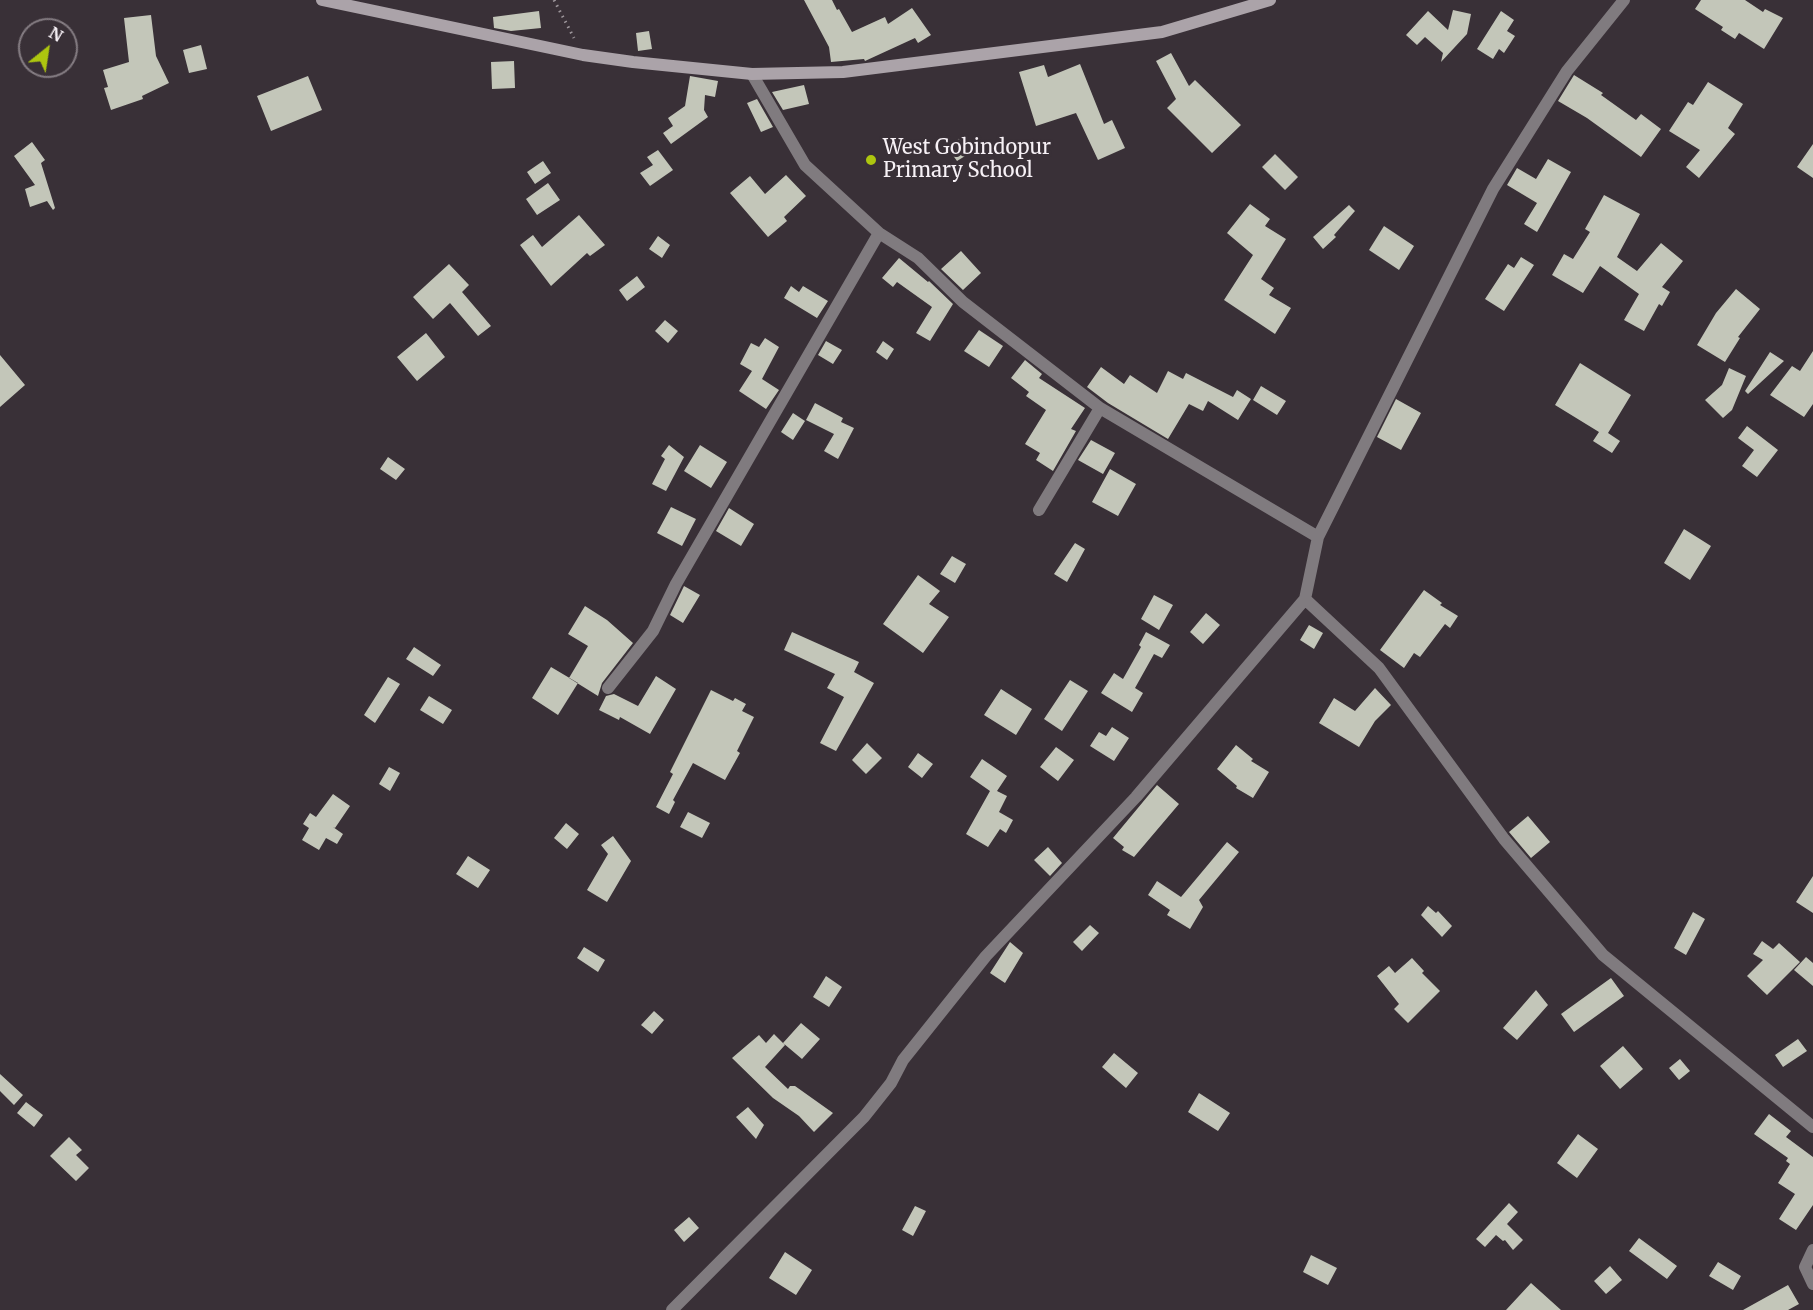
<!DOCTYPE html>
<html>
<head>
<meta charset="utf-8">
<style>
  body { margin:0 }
  #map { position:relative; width:1813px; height:1310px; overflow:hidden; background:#393037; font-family:Merriweather,serif }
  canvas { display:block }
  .north { position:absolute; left:18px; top:18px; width:60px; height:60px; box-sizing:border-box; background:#393037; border:2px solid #857d83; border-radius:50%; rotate:30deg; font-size:16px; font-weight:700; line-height:24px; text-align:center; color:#f7f1f6 }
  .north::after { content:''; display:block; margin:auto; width:21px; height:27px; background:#adc60f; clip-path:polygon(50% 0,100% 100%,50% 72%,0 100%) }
</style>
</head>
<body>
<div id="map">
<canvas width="1813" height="1310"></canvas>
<div class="north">N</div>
</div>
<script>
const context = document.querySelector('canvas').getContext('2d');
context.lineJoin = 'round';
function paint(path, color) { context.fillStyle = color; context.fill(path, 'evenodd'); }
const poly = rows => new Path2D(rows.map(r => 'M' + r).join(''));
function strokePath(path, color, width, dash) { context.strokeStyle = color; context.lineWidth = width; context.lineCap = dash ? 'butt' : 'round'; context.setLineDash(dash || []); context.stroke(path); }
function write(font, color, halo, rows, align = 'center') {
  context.font = font + ' Merriweather,serif'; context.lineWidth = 6; context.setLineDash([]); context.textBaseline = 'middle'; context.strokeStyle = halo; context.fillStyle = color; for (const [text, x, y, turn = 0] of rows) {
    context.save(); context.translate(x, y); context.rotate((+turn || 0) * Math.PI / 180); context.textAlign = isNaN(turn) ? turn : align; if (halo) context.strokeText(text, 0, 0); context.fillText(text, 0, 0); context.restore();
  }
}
paint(poly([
  [804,0,832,0,837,10,839,9,852,32,885,17,888,24,912,8,931,35,918,43,915,38,865,61,864,59,831,62,829,47],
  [1701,0,1745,0,1763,12,1765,9,1783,18,1764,49,1739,33,1735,39,1721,30,1723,27,1695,9],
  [1453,10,1471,14,1467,34,1441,62,1443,53,1425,37,1417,45,1406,35,1428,11,1448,30],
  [539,11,541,28,511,31,494,28,493,17],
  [1501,11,1514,20,1507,31,1515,36,1504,53,1499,49,1493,59,1477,49],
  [151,15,156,56,169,83,142,96,143,99,111,110,104,88,108,87,103,70,129,62,124,18],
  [649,31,652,49,638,51,636,33],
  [201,45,207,69,189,73,183,50],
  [1171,53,1189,86,1195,80,1241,125,1212,153,1167,108,1176,99,1156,61],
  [514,61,515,88,492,89,491,62],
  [1080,64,1104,124,1112,120,1125,148,1098,160,1076,113,1036,126,1019,72,1044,65,1048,77],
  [1574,75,1603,93,1601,95,1636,120,1641,114,1661,129,1641,157,1587,118,1558,101],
  [308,76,322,110,271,131,257,96],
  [690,76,718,81,715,97,705,95,704,110,708,117,671,144,663,133,673,126,668,118,685,106],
  [1708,82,1743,104,1728,128,1735,134,1699,178,1686,167,1700,150,1669,131,1688,102,1693,105],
  [804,85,809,104,783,110,772,92],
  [757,99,773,127,761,132,747,103],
  [960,138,970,153,957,161,947,147],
  [32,142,45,160,41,163,55,208,53,210,47,201,30,207,25,189,35,185,14,156],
  [1813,144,1813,178,1797,167],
  [658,150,673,170,650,186,640,173,653,165,647,157],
  [1275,154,1298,177,1285,190,1262,167],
  [1548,159,1571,172,1537,232,1524,224,1537,203,1507,185,1517,168,1536,179],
  [543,161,551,173,535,184,527,172],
  [786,175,806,196,784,217,787,221,768,237,730,193,750,176,765,194],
  [548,183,560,200,537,215,526,199],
  [1604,195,1640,214,1617,257,1637,271,1661,243,1683,261,1662,287,1670,292,1662,306,1659,304,1644,331,1624,320,1639,294,1600,266,1583,293,1552,275,1564,254,1573,259,1590,232,1585,229],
  [1250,204,1270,219,1265,226,1286,239,1261,279,1274,288,1269,295,1291,308,1275,334,1224,300,1253,255,1227,233],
  [1349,205,1355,211,1334,235,1336,237,1323,249,1313,237],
  [579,215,605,245,590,256,587,253,551,286,520,245,533,235,542,247],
  [1384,226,1414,246,1399,270,1369,250],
  [658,236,670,245,662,258,649,249],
  [961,251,981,273,963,290,941,269],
  [1521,257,1534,265,1504,311,1485,299,1508,264,1514,268],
  [899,258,928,282,929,281,953,304,930,341,916,333,932,307,897,282,893,287,882,278],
  [449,264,469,285,462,292,491,326,478,336,450,303,433,319,413,297],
  [637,276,645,287,627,301,619,290],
  [791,286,799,292,803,286,828,301,817,318,784,298],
  [1736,289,1760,309,1738,337,1740,338,1725,362,1697,345,1716,313],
  [665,320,678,331,668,343,655,331],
  [979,330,1003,346,989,367,964,351],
  [426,333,445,357,417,381,397,357],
  [765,338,779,347,762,379,779,390,766,409,739,391,752,371,740,364,751,343,759,347],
  [826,341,842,350,833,364,818,355],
  [883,341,894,349,887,360,876,352],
  [1813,351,1813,404,1804,417,1770,395,1792,366,1800,371],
  [1770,352,1784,361,1748,394,1745,391],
  [0,355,25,385,0,407],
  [1025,360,1042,374,1039,378,1085,408,1071,429,1076,431,1053,471,1036,460,1040,453,1025,444,1046,410,1026,396,1029,392,1011,378],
  [1580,363,1631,395,1608,433,1620,441,1612,453,1593,441,1599,432,1555,405],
  [1101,367,1124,384,1130,375,1157,393,1168,371,1183,379,1186,373,1233,397,1237,390,1251,399,1238,420,1208,401,1203,411,1189,404,1168,439,1108,403,1087,387],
  [1729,368,1746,376,1732,410,1723,418,1705,400,1722,385],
  [1261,386,1286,401,1277,415,1253,400],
  [1396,399,1421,413,1401,450,1377,437],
  [815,403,843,418,841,422,854,428,838,459,824,451,834,434,806,420],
  [793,413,805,421,793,440,781,432],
  [1747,426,1778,450,1757,477,1742,466,1754,450,1738,438],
  [1091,440,1115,453,1103,474,1078,460],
  [669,445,684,457,666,491,652,484,665,459,661,456],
  [700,445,727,462,711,488,684,471],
  [388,457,405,469,396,480,380,469],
  [1110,469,1136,484,1118,516,1092,502],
  [671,507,696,519,682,546,657,533],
  [729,508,754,524,741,546,716,531],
  [1684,529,1711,546,1690,580,1664,563],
  [1075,543,1085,549,1067,582,1054,574],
  [952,556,966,564,955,583,940,574],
  [918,575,940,591,929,604,949,617,923,653,883,624],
  [684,586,700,595,683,623,670,615],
  [1424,590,1442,603,1440,605,1458,616,1450,628,1445,624,1420,657,1414,653,1404,668,1380,650],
  [1154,595,1173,605,1159,630,1141,619],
  [585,606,607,620,633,643,602,683,598,696,569,678,588,646,568,634],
  [1206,613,1220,625,1203,644,1190,632],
  [1309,625,1323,633,1314,649,1300,640],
  [792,632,859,662,854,672,874,683,836,751,820,743,844,697,827,688,835,674,784,650],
  [1146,632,1170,645,1162,658,1154,654,1135,688,1143,693,1132,712,1101,693,1114,673,1123,679,1141,647,1139,645],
  [414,647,441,665,433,676,406,659],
  [551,667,578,683,558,715,532,698],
  [656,676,676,689,650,734,620,717,619,720,599,710,606,696,614,694,638,706],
  [388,677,400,684,375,723,364,715],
  [1070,680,1088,691,1062,731,1044,719],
  [1375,688,1391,705,1375,721,1359,747,1319,723,1334,698,1355,711],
  [1001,689,1032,709,1016,735,984,715],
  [711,690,733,701,735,698,746,704,742,711,754,717,737,751,740,753,725,780,693,763,673,800,675,802,669,814,656,807,673,774,670,772],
  [429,696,452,710,443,724,420,710],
  [1112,727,1129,738,1114,761,1090,746,1099,732,1106,736],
  [867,743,882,758,866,774,852,760],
  [1236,745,1253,759,1251,761,1269,772,1253,798,1236,788,1237,786,1217,769],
  [1056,747,1074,760,1058,781,1040,767],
  [918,753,933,764,922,778,908,767],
  [982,759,1007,776,997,791,1007,796,999,812,1013,820,1006,833,1000,829,988,847,966,834,990,791,970,777],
  [389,767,400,773,390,791,379,784],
  [1157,785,1179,804,1134,857,1122,850,1124,847,1113,838],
  [333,794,350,806,335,828,333,827,343,834,337,844,326,838,319,850,302,840,309,828,303,824,310,813,316,817],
  [688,812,710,823,702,838,680,827],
  [1528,816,1550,842,1531,858,1509,832],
  [566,823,579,834,567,849,554,838],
  [613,836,631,861,607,902,587,890,608,854,601,845],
  [1227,842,1239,852,1199,900,1203,907,1190,929,1167,915,1170,910,1148,895,1157,881,1181,897],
  [1048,847,1062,863,1050,876,1034,860],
  [468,856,490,870,478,888,456,874],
  [1813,876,1813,913,1796,902],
  [1428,906,1436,913,1438,911,1452,926,1442,937,1421,915],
  [1693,912,1705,919,1686,955,1674,948],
  [1090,925,1099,933,1082,951,1073,942],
  [1762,941,1773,949,1779,943,1800,962,1767,995,1747,976,1763,960,1753,954],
  [1010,942,1023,953,1005,983,990,973],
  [584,947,605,960,598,972,577,958],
  [1806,957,1813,963,1813,986,1794,970],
  [1412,958,1424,971,1422,973,1440,991,1408,1023,1394,1009,1399,1004,1377,976,1389,966,1395,973],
  [826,976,842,987,829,1007,813,997],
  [1611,978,1624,996,1574,1032,1561,1014],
  [1536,990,1548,1005,1517,1040,1503,1028],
  [654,1011,664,1020,652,1034,641,1025],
  [801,1023,820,1039,802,1059,783,1043],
  [774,1034,785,1045,765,1067,788,1089,790,1086,795,1086,833,1113,814,1132,799,1116,773,1098,732,1058,759,1035,766,1043],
  [1798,1039,1807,1051,1783,1067,1775,1055],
  [1623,1046,1643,1069,1620,1089,1600,1066],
  [1114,1053,1138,1073,1126,1088,1102,1067],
  [1680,1059,1690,1071,1679,1080,1669,1068],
  [0,1074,23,1095,14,1105,0,1091],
  [1199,1093,1230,1113,1218,1131,1188,1112],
  [26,1102,43,1115,34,1127,17,1113],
  [748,1107,764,1125,756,1139,736,1117],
  [1769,1114,1791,1131,1786,1137,1813,1157,1813,1205,1796,1230,1779,1219,1795,1194,1778,1183,1790,1164,1786,1161,1788,1158,1754,1134],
  [1578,1134,1598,1149,1577,1178,1557,1163],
  [69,1137,82,1150,76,1155,89,1168,76,1181,50,1156],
  [1509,1203,1518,1212,1507,1224,1523,1240,1513,1250,1505,1240,1503,1241,1496,1235,1485,1247,1476,1239],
  [915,1206,926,1211,913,1236,902,1230],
  [689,1217,699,1228,684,1242,674,1230],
  [1639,1238,1677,1266,1667,1279,1629,1251],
  [785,1252,812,1270,796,1295,769,1278],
  [1311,1255,1337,1268,1328,1285,1303,1272],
  [1718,1262,1741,1276,1733,1290,1709,1276],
  [1610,1266,1622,1280,1606,1294,1594,1281],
  [1531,1283,1561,1310,1506,1310],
  [1788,1285,1799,1304,1788,1310,1743,1310]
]), '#c3c6b9');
strokePath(poly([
  [554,0,574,38]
]), '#9e979c', 3, [1.5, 4.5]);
strokePath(poly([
  [752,74,805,165,879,233,918,258,963,302,1100,408,1318,537],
  [1039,510,1100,408],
  [1305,599,1379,668,1504,839,1603,955,1813,1127],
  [608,688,653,631,676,584,879,233],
  [1813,1250,1805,1267,1813,1284],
  [672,1310,864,1117,891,1083,903,1060,986,956,1136,797,1305,599,1318,537,1493,189,1567,71,1624,0]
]), '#807b7f', 12);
strokePath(poly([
  [322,0,583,55,633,62,752,74,843,72,1162,32,1270,0]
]), '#aba3a9', 12);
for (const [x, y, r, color] of [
  [871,160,6,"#adc60f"]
]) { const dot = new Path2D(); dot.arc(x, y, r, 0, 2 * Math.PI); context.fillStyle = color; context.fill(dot); strokePath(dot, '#393037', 2); }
write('20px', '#f7f1f6', '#393037', [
  ["West Gobindopur",883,148],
  ["Primary School",883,171]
], 'left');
</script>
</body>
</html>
